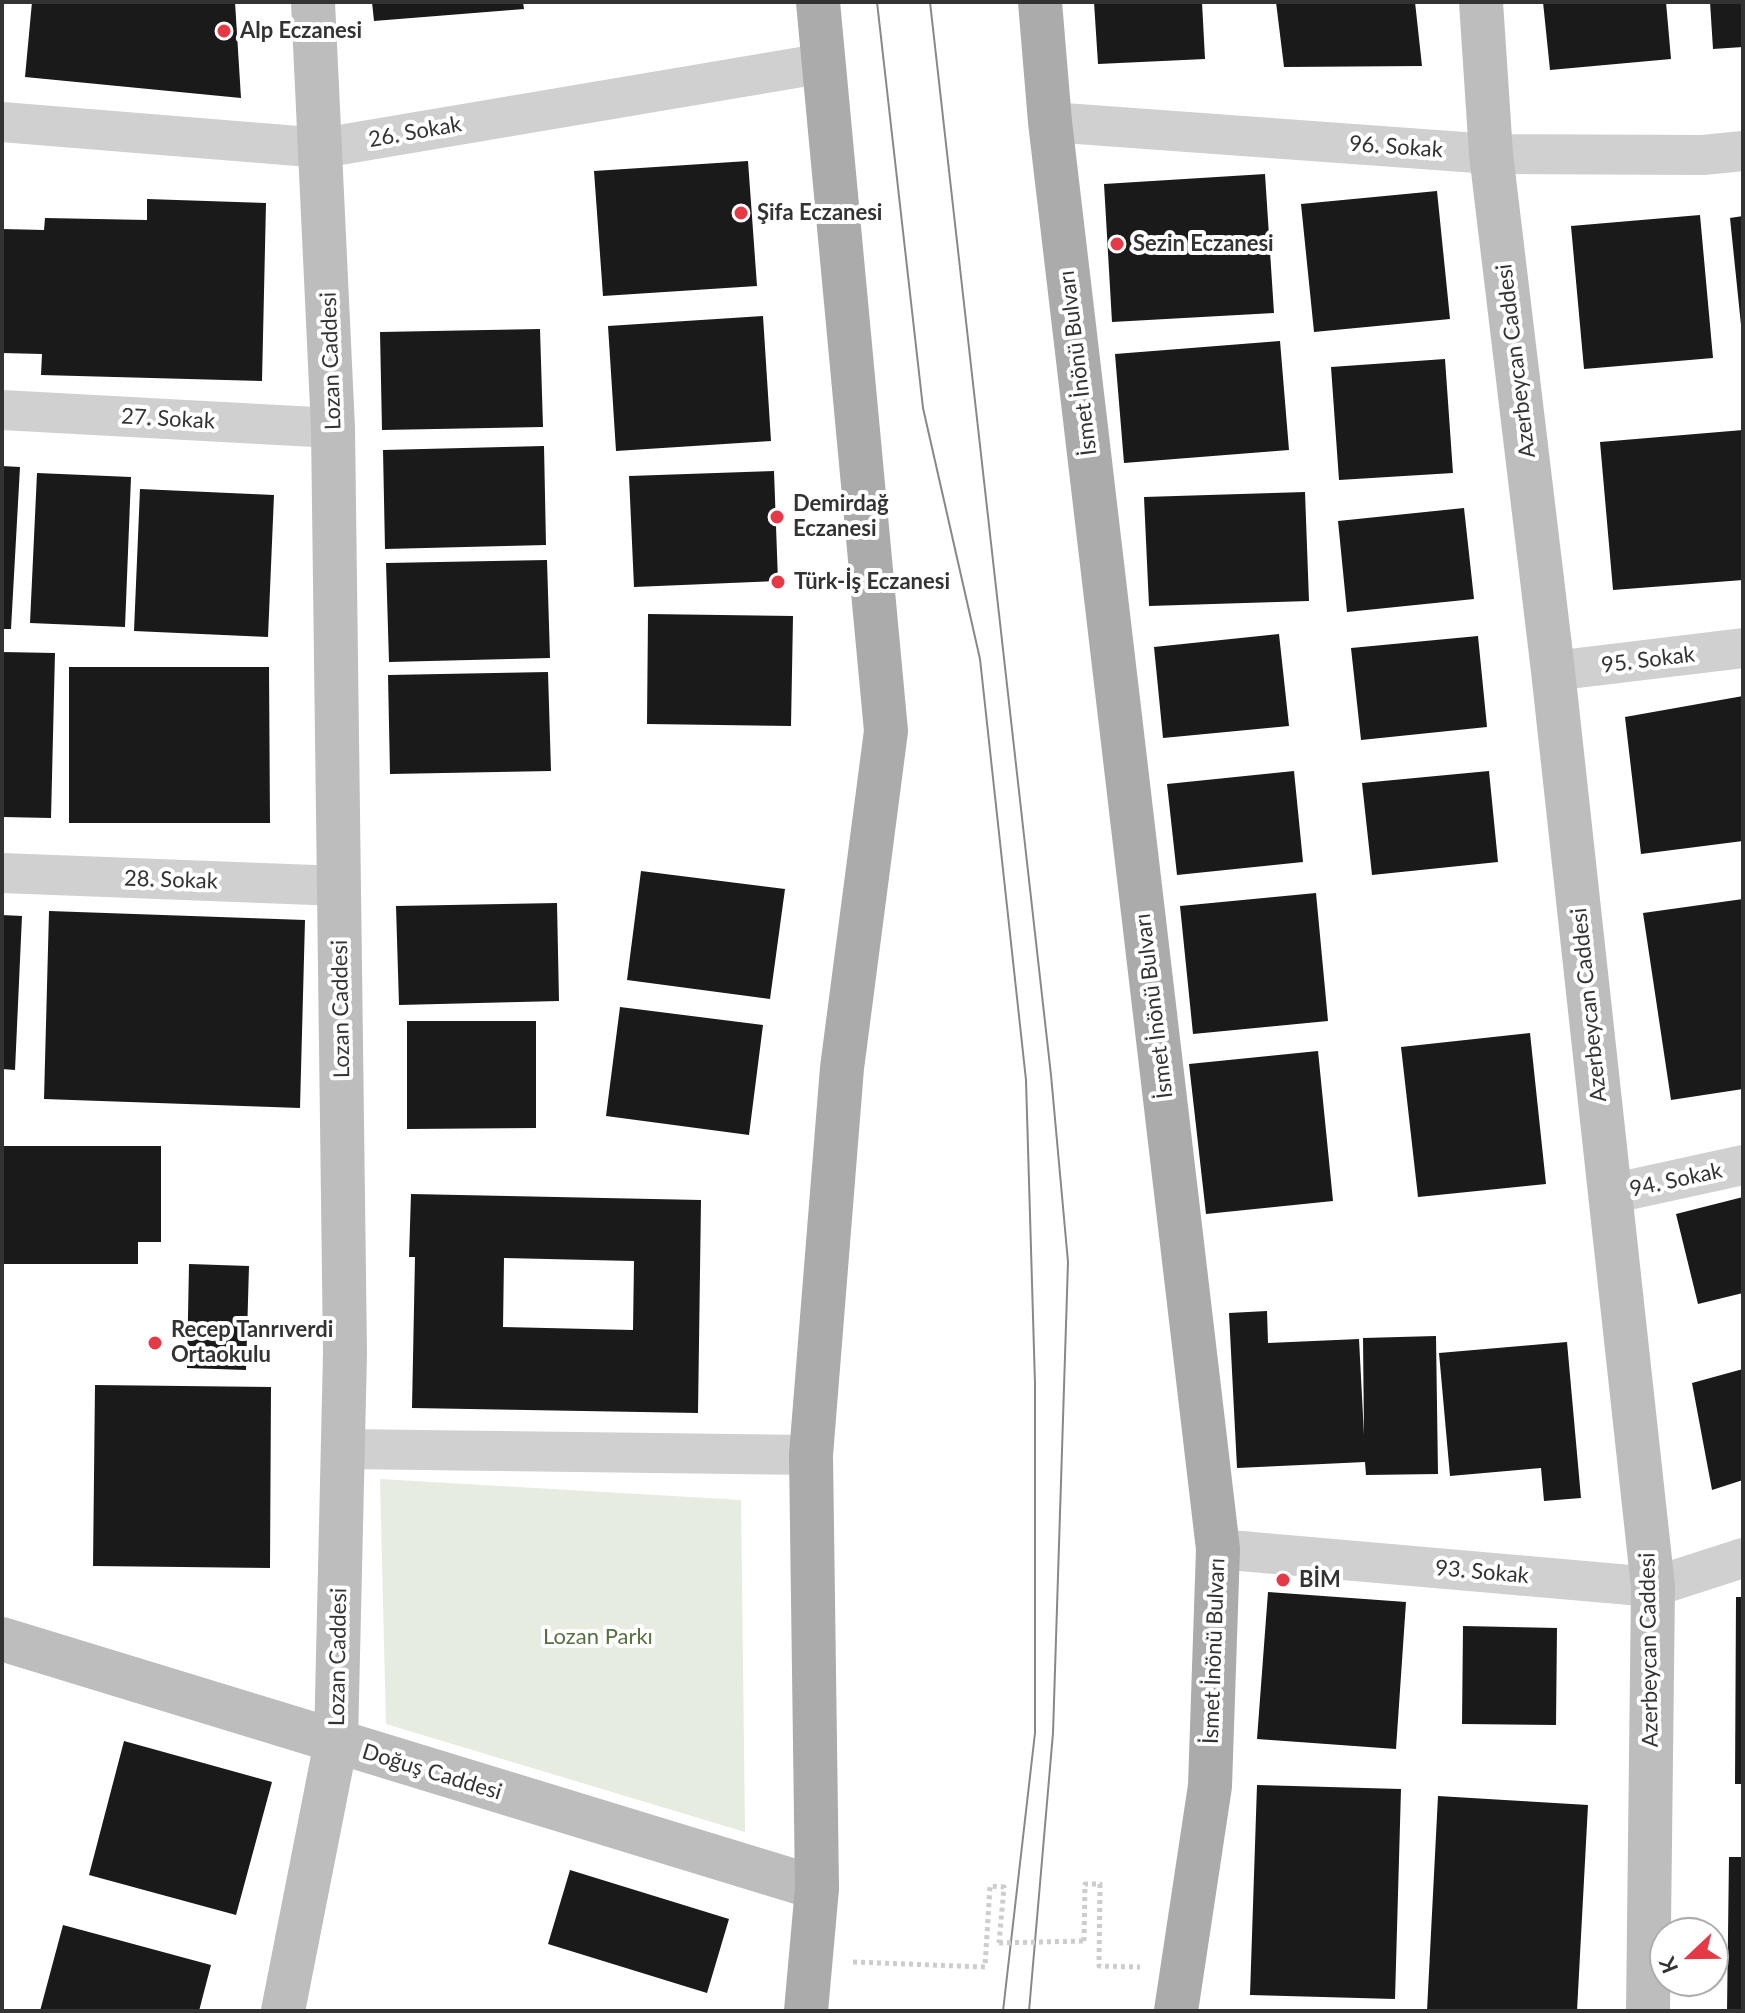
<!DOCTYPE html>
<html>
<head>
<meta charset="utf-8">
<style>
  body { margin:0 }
  #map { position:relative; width:1745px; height:2013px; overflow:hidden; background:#fff; font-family:Lato,sans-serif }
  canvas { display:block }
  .frame { position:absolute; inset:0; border:4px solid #333; pointer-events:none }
  .north { position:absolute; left:1649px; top:1917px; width:80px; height:80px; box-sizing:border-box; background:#fff; border:2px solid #adadad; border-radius:50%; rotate:248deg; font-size:22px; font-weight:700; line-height:32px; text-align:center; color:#333 }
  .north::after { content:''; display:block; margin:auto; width:28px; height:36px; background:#e63946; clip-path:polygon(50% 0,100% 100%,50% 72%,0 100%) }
</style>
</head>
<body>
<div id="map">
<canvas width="1745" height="2013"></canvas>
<div class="frame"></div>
<div class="north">K</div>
</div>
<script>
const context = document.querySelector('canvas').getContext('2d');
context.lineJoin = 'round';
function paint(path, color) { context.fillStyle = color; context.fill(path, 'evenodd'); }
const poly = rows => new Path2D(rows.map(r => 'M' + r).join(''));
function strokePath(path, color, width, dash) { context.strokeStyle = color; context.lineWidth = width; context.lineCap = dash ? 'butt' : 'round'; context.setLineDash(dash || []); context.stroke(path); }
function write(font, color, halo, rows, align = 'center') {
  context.font = font + ' Lato,sans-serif'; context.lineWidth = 8; context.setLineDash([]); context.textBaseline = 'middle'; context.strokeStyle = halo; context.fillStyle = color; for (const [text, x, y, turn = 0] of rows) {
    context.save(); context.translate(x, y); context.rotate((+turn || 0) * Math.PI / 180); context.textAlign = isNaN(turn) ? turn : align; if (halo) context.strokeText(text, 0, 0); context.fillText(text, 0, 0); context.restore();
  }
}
paint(poly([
  [380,1479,741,1500,745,1832,386,1724]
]), '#e6ecdf');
paint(poly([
  [32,2,235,2,241,98,25,77],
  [372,2,523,2,524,9,374,21],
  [1094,2,1202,2,1205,59,1098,64],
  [1276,2,1415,2,1422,66,1284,67],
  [1543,2,1666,2,1671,59,1550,70],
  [1710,2,1743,2,1743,47,1713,49],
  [748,161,757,286,603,296,594,171],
  [1265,174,1274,313,1112,322,1104,184],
  [1437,191,1450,319,1314,332,1301,204],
  [147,199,266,203,262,381,41,375,42,354,2,353,2,229,44,230,45,218,147,220],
  [1700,215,1713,358,1584,369,1571,226],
  [1743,216,1743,324,1741,325,1730,218],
  [763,316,771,441,616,451,608,326],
  [540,329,543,427,382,430,380,332],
  [1280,341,1289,450,1124,463,1115,354],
  [1445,359,1453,473,1339,480,1331,367],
  [1743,430,1743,580,1613,590,1600,442],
  [544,446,546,545,385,549,383,450],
  [2,466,20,467,11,629,2,629],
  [774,471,778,581,634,587,629,476],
  [37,473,131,477,125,627,30,623],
  [140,489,274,495,268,637,134,631],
  [1305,492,1309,601,1149,606,1144,497],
  [1464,508,1474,599,1347,612,1338,521],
  [547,560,550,658,389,662,386,563],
  [648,614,793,616,791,726,647,724],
  [1279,634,1289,726,1163,738,1154,647],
  [1478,636,1487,727,1361,740,1351,648],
  [2,652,55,653,51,818,2,817],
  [69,667,269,667,270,823,69,823],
  [548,672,551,771,390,774,388,675],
  [1743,696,1743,841,1641,854,1625,717],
  [1294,771,1303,862,1177,875,1167,784],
  [1489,771,1498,862,1372,875,1362,783],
  [641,871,785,889,770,999,627,980],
  [1316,893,1328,1021,1193,1034,1180,906],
  [1743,899,1743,1089,1671,1100,1643,913],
  [557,903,559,1001,399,1005,396,906],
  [49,911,305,920,300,1108,44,1099],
  [2,915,22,916,15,1070,2,1069],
  [620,1007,763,1025,749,1135,606,1116],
  [407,1021,536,1021,536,1128,407,1129],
  [1530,1033,1546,1184,1418,1197,1401,1047],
  [1318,1051,1333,1201,1206,1214,1189,1064],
  [2,1146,161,1146,161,1242,138,1242,138,1264,2,1264],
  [411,1194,701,1200,698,1413,412,1408,415,1257,409,1257],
  [504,1258,634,1261,633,1330,503,1327],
  [1743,1197,1743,1293,1698,1304,1676,1214],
  [189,1264,249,1266,246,1370,187,1368],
  [1267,1311,1268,1343,1359,1339,1364,1435,1363,1338,1436,1336,1438,1474,1366,1475,1365,1462,1237,1468,1229,1313],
  [1567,1342,1581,1498,1544,1501,1541,1468,1450,1476,1439,1353],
  [1743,1369,1743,1480,1712,1490,1692,1383],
  [95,1385,271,1387,270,1568,93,1566],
  [1268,1592,1406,1602,1396,1749,1257,1739],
  [1736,1597,1743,1597,1743,1784,1735,1784],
  [1463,1626,1557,1628,1556,1725,1462,1724],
  [124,1741,272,1782,236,1915,89,1875],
  [1257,1785,1401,1789,1395,1999,1250,1995],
  [1438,1796,1588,1805,1577,2011,1427,2011],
  [1729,1857,1743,1857,1743,2011,1727,2011],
  [570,1870,729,1919,707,1993,548,1944],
  [63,1925,211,1965,199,2011,40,2011]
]), '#1a1a1a');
strokePath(poly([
  [1084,1941,1085,1884,1100,1884,1099,1966,1140,1967],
  [853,1962,985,1967,990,1886,1004,1887,999,1943]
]), '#cdcdcd', 5, [4, 4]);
strokePath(poly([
  [2,122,322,148,825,63],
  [1050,122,1491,154,1703,155,1743,151],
  [2,410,333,428],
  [1553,671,1743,648],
  [2,873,340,886],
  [1610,1194,1743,1165],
  [343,1449,811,1455],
  [1218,1549,1653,1587,1743,1558]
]), '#d0d0d0', 40);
strokePath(poly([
  [1481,2,1491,154,1553,671,1653,1587,1648,2011],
  [2,1639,817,1888],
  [283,2011,336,1742,345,1353,333,428,313,2]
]), '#bdbdbd', 44);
strokePath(poly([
  [1040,2,1050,122,1218,1549,1210,1786,1176,2011],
  [806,2011,817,1888,811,1455,842,1068,886,731,818,2]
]), '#ababab', 44);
strokePath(poly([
  [877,2,923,408,980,659,1026,1080,1035,1384,1035,1733,1003,2011],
  [930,2,1051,1075,1068,1262,1053,1733,1029,2011]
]), '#888', 2);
strokePath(poly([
  [999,1943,1084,1941]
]), '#cdcdcd', 5, [4, 4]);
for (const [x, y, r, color] of [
  [224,31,8,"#e63946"],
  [741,213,8,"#e63946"],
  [1117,244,8,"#e63946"],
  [777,517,8,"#e63946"],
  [778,582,8,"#e63946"],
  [155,1343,8,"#e63946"],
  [1283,1580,8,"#e63946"]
]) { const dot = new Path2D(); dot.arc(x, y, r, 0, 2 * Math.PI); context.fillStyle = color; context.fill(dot); strokePath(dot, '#fff', 3); }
write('bold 22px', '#333', '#fff', [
  ["Alp Eczanesi",240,31],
  ["Şifa Eczanesi",757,213],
  ["Sezin Eczanesi",1133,244],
  ["Demirdağ",793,504],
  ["Eczanesi",793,529],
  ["Türk-İş Eczanesi",794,582],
  ["Recep Tanrıverdi",171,1330],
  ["Ortaokulu",171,1355],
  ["BİM",1299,1580]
], 'left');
write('22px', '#333', '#fff', [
  ["26. Sokak",415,132,-10],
  ["96. Sokak",1396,147,4],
  ["Lozan Caddesi",331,361,-92],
  ["Azerbeycan Caddesi",1516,361,-97],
  ["İsmet İnönü Bulvarı",1078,363,-97],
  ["27. Sokak",168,419,3],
  ["95. Sokak",1648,660,-7],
  ["28. Sokak",171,880,2],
  ["Azerbeycan Caddesi",1589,1005,-96],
  ["İsmet İnönü Bulvarı",1154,1006,-97],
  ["Lozan Caddesi",341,1009,-91],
  ["94. Sokak",1676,1180,-12],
  ["93. Sokak",1482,1572,5],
  ["Azerbeycan Caddesi",1649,1650,-91],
  ["İsmet İnönü Bulvarı",1214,1651,-88],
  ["Lozan Caddesi",338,1657,-89],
  ["Doğuş Caddesi",432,1772,17]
]);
write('22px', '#56703f', '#fff', [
  ["Lozan Parkı",598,1637]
]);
</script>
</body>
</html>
